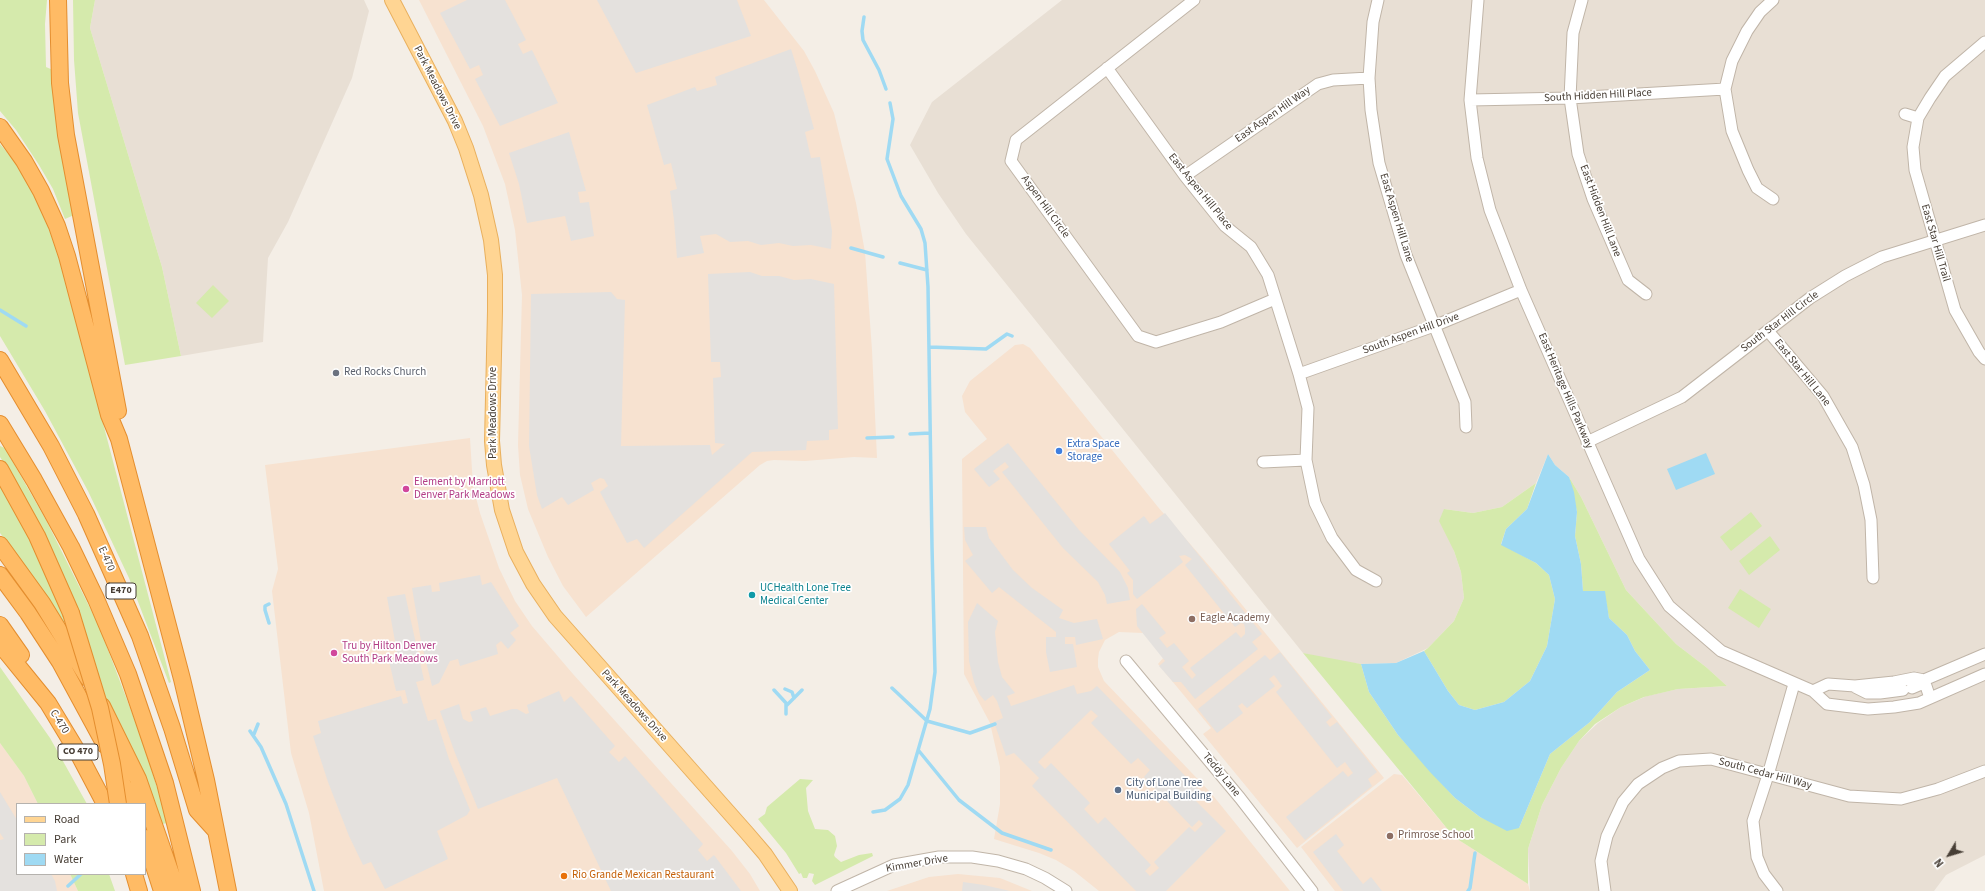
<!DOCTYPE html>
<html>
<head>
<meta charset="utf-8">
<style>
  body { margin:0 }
  #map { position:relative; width:1985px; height:891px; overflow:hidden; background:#f4eee6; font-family:"Source Sans 3",sans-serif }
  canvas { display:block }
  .legend { position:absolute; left:16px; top:803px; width:130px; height:72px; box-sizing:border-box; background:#fff; border:1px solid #b5b2ae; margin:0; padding:5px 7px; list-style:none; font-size:12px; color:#473e35 }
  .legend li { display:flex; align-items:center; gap:8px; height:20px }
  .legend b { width:20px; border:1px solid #b5b2ae }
  .north { position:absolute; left:1929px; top:835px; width:40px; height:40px; -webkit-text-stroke:3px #fff; paint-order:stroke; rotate:232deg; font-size:11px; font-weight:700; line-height:16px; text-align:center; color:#473e35 }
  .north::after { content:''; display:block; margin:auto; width:14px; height:18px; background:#473e35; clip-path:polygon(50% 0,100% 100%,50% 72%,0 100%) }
</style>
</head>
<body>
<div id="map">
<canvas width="1985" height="891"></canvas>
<ul class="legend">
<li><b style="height:5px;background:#ffd593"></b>Road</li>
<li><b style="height:11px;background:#d5eaac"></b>Park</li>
<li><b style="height:11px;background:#9fdaf3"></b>Water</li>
</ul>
<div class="north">N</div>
</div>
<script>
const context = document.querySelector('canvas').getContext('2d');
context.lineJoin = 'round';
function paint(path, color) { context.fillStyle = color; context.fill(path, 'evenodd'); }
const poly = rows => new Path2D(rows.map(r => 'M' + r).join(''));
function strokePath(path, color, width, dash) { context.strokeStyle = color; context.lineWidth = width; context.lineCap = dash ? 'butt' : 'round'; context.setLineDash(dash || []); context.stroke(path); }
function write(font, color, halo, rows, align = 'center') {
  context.font = font + ' "Source Sans 3",sans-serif'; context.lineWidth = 3.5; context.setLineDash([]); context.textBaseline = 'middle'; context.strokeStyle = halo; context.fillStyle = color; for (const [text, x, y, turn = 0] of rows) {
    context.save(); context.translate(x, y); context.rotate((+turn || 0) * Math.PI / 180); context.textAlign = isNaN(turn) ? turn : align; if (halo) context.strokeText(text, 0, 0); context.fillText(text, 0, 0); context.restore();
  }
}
paint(poly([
  [95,0,364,0,369,11,352,78,288,222,268,258,263,342,181,356,162,267,90,28],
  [1062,0,1985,0,1985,855,1946,875,1934,891,1530,891,1528,849,1542,805,1561,768,1579,741,1598,723,1621,707,1647,696,1678,689,1727,686,1706,667,1676,644,1626,590,1581,497,1569,477,1555,465,1548,454,1536,483,1502,507,1473,513,1444,509,1454,551,1461,572,1464,598,1454,621,1428,648,1396,663,1361,664,1330,660,1303,653,966,234,938,193,910,145,932,102]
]), '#e8dfd4');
paint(poly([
  [419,0,764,0,804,51,815,71,834,113,856,203,865,252,872,350,877,458,854,457,805,461,774,460,767,461,760,465,586,617,563,586,548,557,528,509,520,475,518,445,522,295,515,230,505,184,483,126],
  [1023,344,1030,348,1158,507,1225,584,1384,778,1297,848,1203,734,1211,728,1158,664,1164,657,1143,633,1119,632,1105,640,1099,652,1098,659,1098,667,1104,681,1211,793,1290,891,1099,891,1074,871,1056,860,1039,853,994,839,1000,804,1000,767,990,723,964,674,962,459,987,439,965,412,962,396,970,381,1015,345],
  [470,438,473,486,480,513,499,568,515,601,532,626,573,674,732,851,750,874,760,891,324,891,309,813,291,753,272,591,278,569,265,465],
  [0,743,24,776,38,804,17,804,17,874,70,874,78,891,0,891],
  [1394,774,1402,775,1454,837,1528,884,1530,891,1335,891,1301,847],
  [958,874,1000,878,1032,891,887,891,929,877]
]), '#f7e2d0');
paint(poly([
  [0,0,47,0,45,24,46,67,53,70,74,215,65,219,53,189,39,165,16,130,0,111],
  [73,0,95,0,90,28,162,267,181,356,125,365,78,113,74,60],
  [0,144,13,159,29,186,43,214,58,252,171,682,169,683,129,578,88,491,45,411,0,336],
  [213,285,229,301,212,318,196,303],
  [0,446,5,448,46,520,99,626,143,742,168,823,162,824,103,692,11,474,0,457],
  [1569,477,1581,497,1626,590,1676,644,1706,667,1727,686,1678,689,1644,697,1621,707,1595,724,1579,741,1561,768,1542,805,1528,849,1528,884,1454,837,1303,653,1361,664,1369,692,1398,735,1455,798,1480,817,1490,821,1519,828,1550,754,1590,722,1617,692,1650,670,1635,651,1627,635,1609,618,1604,591,1583,591,1581,564,1575,536,1577,512],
  [0,483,25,529,56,597,71,635,32,576,0,533],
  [1536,483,1527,509,1506,529,1501,544,1536,563,1549,575,1555,599,1547,646,1530,681,1504,702,1475,710,1459,705,1448,691,1424,651,1428,648,1454,621,1464,598,1461,572,1454,551,1439,521,1444,509,1473,513,1502,507],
  [1751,512,1762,526,1731,551,1720,537],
  [1770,536,1780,550,1749,575,1739,561],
  [1740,589,1771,609,1759,628,1728,608],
  [0,667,50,738,87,804,38,804,24,776,0,743],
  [800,779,813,780,806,788,808,811,815,829,828,830,835,836,837,846,834,855,835,857,841,862,859,855,872,853,873,856,815,885,812,881,814,874,809,873,807,878,803,878,801,873,799,874,786,853,758,819,765,814,767,807],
  [70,874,109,874,115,891,78,891]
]), '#d5eaac');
paint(poly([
  [467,0,505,0,526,40,518,44,523,54,532,50,558,103,500,126,475,79,483,75,479,65,470,69,440,13],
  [597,0,737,0,751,36,636,73],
  [791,49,798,71,814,129,805,132,811,158,820,157,832,231,831,249,811,245,793,246,779,243,761,245,748,241,730,242,716,234,700,236,704,253,677,258,674,220,670,191,677,189,671,163,664,165,647,105,695,87,697,91,717,85,715,77],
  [569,132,586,191,578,192,580,203,589,202,594,236,571,241,565,216,527,223,519,184,509,153],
  [750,272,762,276,779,276,794,280,811,279,834,284,838,429,829,430,829,440,807,441,806,450,752,452,644,548,637,539,627,543,600,492,608,486,604,479,600,478,591,483,594,490,568,505,562,497,542,509,537,495,529,446,531,294,611,292,617,299,625,300,621,446,710,445,712,455,725,444,715,443,713,378,721,377,720,362,711,362,708,274],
  [1008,443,1079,530,1120,572,1128,588,1130,600,1107,604,1105,595,1098,582,1063,548,1002,472,1009,467,1005,462,993,471,1000,479,989,487,974,469],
  [1165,513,1262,634,1252,642,1258,649,1195,699,1181,682,1173,682,1159,666,1165,661,1137,626,1136,609,1142,604,1166,633,1159,638,1167,648,1174,643,1189,661,1182,667,1192,679,1196,675,1190,668,1236,632,1241,638,1245,634,1245,628,1244,624,1241,623,1235,627,1185,565,1192,559,1185,555,1179,556,1183,562,1137,599,1133,594,1133,580,1127,573,1130,571,1109,544,1144,516,1150,524],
  [964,527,986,527,989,538,1013,570,1032,588,1063,610,1059,618,1074,623,1097,619,1103,639,1076,645,1075,637,1065,637,1065,644,1073,644,1077,667,1050,672,1046,652,1046,637,1056,637,1056,632,999,587,992,593,965,561,973,555,965,540],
  [480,575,482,585,491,582,519,626,510,633,516,640,508,649,501,641,496,645,498,654,460,666,458,659,450,661,439,683,432,686,421,641,412,588,431,585,432,592,440,591,439,583],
  [405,594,424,680,416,682,428,721,436,719,449,759,470,810,467,815,437,831,448,859,385,889,371,862,363,865,349,836,328,782,313,736,321,733,318,721,401,696,403,704,408,703,405,690,396,691,389,661,398,658,387,597],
  [977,603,998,621,995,632,998,662,1002,677,1015,693,1007,696,1011,706,1074,685,1077,694,1091,691,1097,686,1199,790,1192,797,1226,831,1166,891,1136,891,1032,786,1039,778,1014,753,1006,756,994,722,1003,718,997,701,993,695,985,701,979,694,974,682,969,661,968,622],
  [1091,710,1098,716,1091,723,1131,764,1138,758,1150,770,1144,777,1192,827,1199,820,1203,824,1195,832,1189,827,1154,862,1159,868,1150,876,1145,871,1151,865,1105,817,1098,824,1084,809,1090,803,1051,763,1045,769,1038,762],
  [1280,652,1332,717,1326,722,1330,727,1337,722,1377,772,1368,779,1372,786,1305,840,1286,817,1343,771,1348,777,1353,773,1345,762,1337,768,1276,692,1282,686,1274,675,1269,679,1275,686,1247,708,1242,703,1238,706,1243,713,1217,733,1198,709,1265,655,1270,660],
  [559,691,564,702,571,696,615,746,609,752,619,762,625,756,703,844,698,850,707,861,714,855,741,891,611,891,557,778,478,809,455,753,440,711,459,704,463,719,469,722,473,721,470,712,486,707,490,716,512,709,517,709,526,714,529,713,527,705],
  [0,792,17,820,17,874,51,874,55,881,57,891,0,891,0,840,4,839,0,833],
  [1336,834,1344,845,1337,851,1363,884,1371,877,1382,891,1343,891,1313,852],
  [963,882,984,885,1010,891,952,891,962,891]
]), '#e4e1de');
paint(poly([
  [1706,453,1715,474,1676,490,1667,469],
  [1548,454,1555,465,1569,477,1574,492,1577,512,1575,536,1581,564,1583,591,1605,591,1609,618,1627,635,1635,651,1650,670,1617,692,1590,722,1550,754,1519,828,1507,831,1480,817,1455,798,1430,772,1398,735,1369,692,1361,664,1396,663,1424,651,1448,691,1459,705,1475,710,1504,702,1530,681,1547,646,1555,599,1549,575,1536,563,1501,545,1506,529,1527,509]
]), '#9fdaf3');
strokePath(poly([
  [864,17,862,31,863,40,879,70,886,89],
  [851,248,883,257],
  [900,263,927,270],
  [0,310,26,326],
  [929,347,986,349,1007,334,1012,336],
  [910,434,930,433],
  [867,438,893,437],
  [269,604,265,606,265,610,269,623],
  [892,688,927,721,970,733,995,724],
  [785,689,792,692,794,698],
  [774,690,786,703,786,714],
  [787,705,802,690],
  [250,731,261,747,286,804,314,891],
  [254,734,258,724],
  [919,751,959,800,1002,833,1051,850],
  [873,812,885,810,900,799,908,785,930,709,935,672,932,546,928,287,925,243,921,229,901,196,887,159,893,119,890,103],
  [68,886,81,874],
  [1468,891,1470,888,1475,853]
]), '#9fdaf3', 3.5);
const minor = poly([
  [1194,0,1016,140,1011,161,1138,336,1156,342,1221,322,1275,299],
  [1378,0,1373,22,1369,78,1371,110,1379,163,1406,255,1465,402,1466,427],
  [1478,0,1470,100,1477,158,1490,210,1521,290,1639,559,1669,606,1721,651,1813,691,1827,704,1868,709,1894,707,1919,703,1985,674],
  [1582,0,1573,33,1570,98,1578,154,1593,199,1628,280,1646,294],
  [1773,0,1760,12,1747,31,1732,61,1725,89,1732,131,1748,170,1757,188,1773,199],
  [1985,42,1945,76,1930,98,1918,118,1913,147,1915,170,1955,310,1979,352,1985,359],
  [1107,68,1185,176,1225,226,1251,247,1268,275,1299,374,1308,408,1306,460,1315,503,1332,538,1356,570,1376,581],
  [1470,100,1570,98,1725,89],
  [1905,114,1918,118],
  [1185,176,1318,84,1333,80,1369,78],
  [1768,331,1823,396,1852,447,1864,485,1871,520,1873,578],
  [1299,374,1434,326,1521,290],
  [1587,442,1682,397,1810,298,1845,276,1882,257,1985,225],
  [1263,462,1306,460],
  [1126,661,1240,798,1312,891],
  [1924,680,1930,698],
  [1855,687,1867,693,1880,693,1903,690],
  [1912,688,1919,685,1924,680],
  [1813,691,1828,684,1855,686,1894,682,1914,678,1924,680,1985,654],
  [837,891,894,865,939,857,972,857,998,861,1026,869,1045,878,1066,891],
  [1605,891,1601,861,1607,836,1623,802,1638,784,1662,768,1679,761,1711,759,1849,796,1901,799,1938,789,1985,771],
  [1777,891,1764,874,1757,857,1753,821,1768,775,1794,684]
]);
const major = poly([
  [392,0,455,121,466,148,481,195,491,240,495,275,495,311,492,441,494,465,502,510,516,552,533,584,555,616,747,833,765,854,790,891]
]);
const highway = poly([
  [58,0,60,83,66,135,118,411],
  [0,127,24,161,41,191,57,226,67,256,109,415,119,439,182,679,206,780,228,891],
  [0,360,51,446,86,514,140,636,172,728,197,810,216,831],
  [0,424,34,480,71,547,96,599,128,674,165,783,192,891],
  [0,469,37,536,71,613],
  [0,545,42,603,88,678],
  [0,575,28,613,60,662,105,745],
  [0,625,21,655],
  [0,644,48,703,77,751,105,804],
  [102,706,138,779,177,891],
  [115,766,131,804],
  [145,838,162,891],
  [134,874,139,891]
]);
strokePath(minor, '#c0b5a8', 13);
strokePath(major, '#e9b05e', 16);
strokePath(highway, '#e48e2f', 18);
strokePath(minor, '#fff', 11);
strokePath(major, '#ffd593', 14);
strokePath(highway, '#ffbb65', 16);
const highwayBridge = poly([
  [71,613,100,708,112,764,118,804]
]);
strokePath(highwayBridge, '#e48e2f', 18, []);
strokePath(highwayBridge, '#ffbb65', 16);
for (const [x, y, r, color] of [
  [336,373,4,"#6b7280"],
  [1059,451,4,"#3f7fe0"],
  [406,489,4,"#d1479c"],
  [752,595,4,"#0f9aa8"],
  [1192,619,4,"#8d6e63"],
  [334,653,4,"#d1479c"],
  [1118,790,4,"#5c6f8a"],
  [1390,836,4,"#8d6e63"],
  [564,876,4,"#e8710a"]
]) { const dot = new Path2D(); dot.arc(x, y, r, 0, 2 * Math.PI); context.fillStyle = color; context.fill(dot); strokePath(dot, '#fff', 1.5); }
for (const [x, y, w] of [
  [121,591,30],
  [78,752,40]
]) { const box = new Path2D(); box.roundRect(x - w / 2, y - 8, w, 16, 3); context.fillStyle = '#fff'; context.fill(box); strokePath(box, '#473e35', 1); }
write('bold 10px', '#473e35', null, [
  ["E470",121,591],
  ["CO 470",78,752]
]);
write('11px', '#473e35', '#fff', [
  ["Park Meadows Drive",437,88,63],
  ["South Hidden Hill Place",1598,96,-3],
  ["East Aspen Hill Way",1273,115,-35],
  ["East Aspen Hill Place",1200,192,51],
  ["Aspen Hill Circle",1045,207,54],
  ["East Hidden Hill Lane",1600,211,69],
  ["East Aspen Hill Lane",1396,218,73],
  ["East Star Hill Trail",1935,243,74],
  ["South Star Hill Circle",1780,322,-37],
  ["South Aspen Hill Drive",1411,334,-20],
  ["East Star Hill Lane",1802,373,51],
  ["East Heritage Hills Parkway",1565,391,67],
  ["Park Meadows Drive",494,413,-90],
  ["E-470",106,559,66],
  ["Park Meadows Drive",634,706,48],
  ["C-470",59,722,58],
  ["South Cedar Hill Way",1765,774,15],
  ["Teddy Lane",1221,775,51],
  ["Kimmer Drive",917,864,-10]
]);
write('11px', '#5b616d', '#fff', [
  ["Red Rocks Church",344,373]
], 'left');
write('11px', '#366cbe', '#fff', [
  ["Extra Space",1067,445],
  ["Storage",1067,458]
], 'left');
write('11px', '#b23c85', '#fff', [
  ["Element by Marriott",414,483],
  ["Denver Park Meadows",414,496],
  ["Tru by Hilton Denver",342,647],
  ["South Park Meadows",342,660]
], 'left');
write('11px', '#0d838f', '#fff', [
  ["UCHealth Lone Tree",760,589],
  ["Medical Center",760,602]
], 'left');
write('11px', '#785e54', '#fff', [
  ["Eagle Academy",1200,619],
  ["Primrose School",1398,836]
], 'left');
write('11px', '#4e5e75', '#fff', [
  ["City of Lone Tree",1126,784],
  ["Municipal Building",1126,797]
], 'left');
write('11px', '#c56008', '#fff', [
  ["Rio Grande Mexican Restaurant",572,876]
], 'left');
</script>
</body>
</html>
